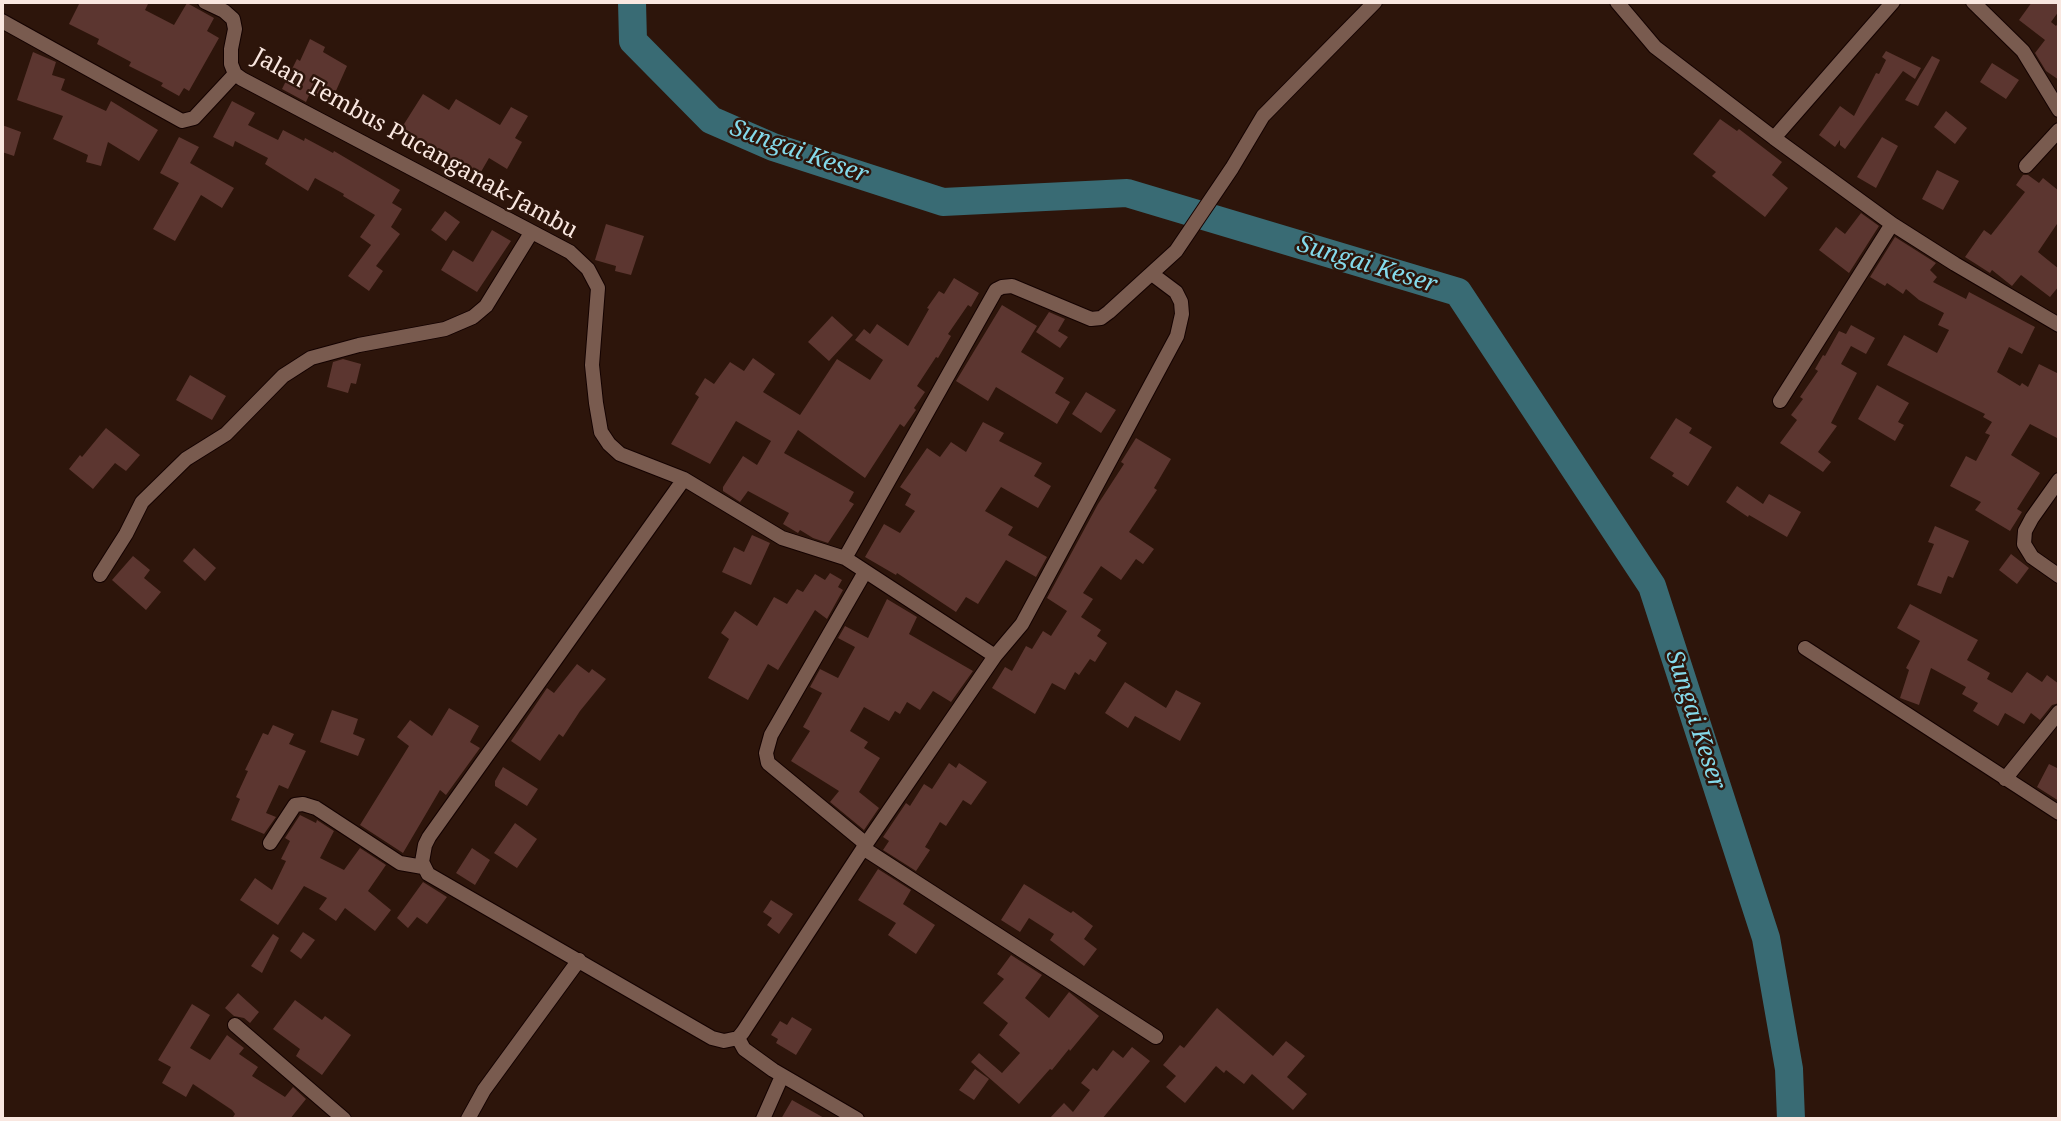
<!DOCTYPE html>
<html>
<head>
<meta charset="utf-8">
<style>
  body { margin:0 }
  #map { position:relative; width:2061px; height:1121px; overflow:hidden; background:#2d150b; font-family:"Noto Serif",serif }
  canvas { display:block }
  .frame { position:absolute; inset:0; border:4px solid #f9e7e0; pointer-events:none }
</style>
</head>
<body>
<div id="map">
<canvas width="2061" height="1121"></canvas>
<div class="frame"></div>
</div>
<script>
const context = document.querySelector('canvas').getContext('2d');
context.lineJoin = 'round';
const poly = rows => new Path2D(rows.map(r => 'M' + r).join(''));
function strokePath(path, color, width, dash) { context.strokeStyle = color; context.lineWidth = width; context.lineCap = dash ? 'butt' : 'round'; context.setLineDash(dash || []); context.stroke(path); }
function paint(path, color) { context.fillStyle = color; context.fill(path, 'evenodd'); }
function write(font, color, halo, rows, align = 'center') {
  context.font = font + ' "Noto Serif",serif'; context.lineWidth = 5; context.setLineDash([]); context.textBaseline = 'middle'; context.strokeStyle = halo; context.fillStyle = color; for (const [text, x, y, turn = 0] of rows) {
    context.save(); context.translate(x, y); context.rotate((+turn || 0) * Math.PI / 180); context.textAlign = isNaN(turn) ? turn : align; if (halo) context.strokeText(text, 0, 0); context.fillText(text, 0, 0); context.restore();
  }
}
strokePath(poly([
  [632,2,633,41,711,120,773,147,943,202,1127,193,1458,292,1652,586,1766,938,1789,1069,1791,1119]
]), '#396b74', 28);
paint(poly([
  [80,2,149,2,145,10,174,25,187,3,214,18,207,31,219,38,189,91,184,88,179,96,161,86,163,83,129,66,131,62,97,44,99,39,69,24],
  [2032,2,2059,2,2059,11,2051,22,2056,26,2059,22,2059,80,2046,71,2035,53,2045,40,2019,20],
  [310,39,325,47,323,52,347,66,331,102,310,93,306,102,282,89,297,59,300,61],
  [1886,51,1921,68,1915,79,1903,71,1845,149,1840,145,1840,140,1835,147,1819,135,1840,106,1854,116,1876,73,1879,74,1886,60,1882,57],
  [33,52,56,62,52,75,65,79,61,90,106,111,111,101,158,130,139,161,108,142,101,166,86,162,88,155,53,139,63,116,17,100],
  [1932,56,1940,60,1918,106,1905,100],
  [1992,63,2019,80,2006,99,1980,82],
  [423,94,449,110,456,99,500,125,511,107,528,116,515,138,522,142,507,169,489,158,478,177,450,160,448,163,399,132],
  [232,101,255,113,248,125,278,140,283,130,304,141,305,138,333,153,334,151,400,190,392,203,402,209,391,227,400,234,376,266,383,271,369,291,348,276,371,245,360,237,375,215,343,196,344,194,315,178,308,191,265,164,268,158,235,141,233,147,213,137],
  [1946,111,1967,128,1955,144,1934,127],
  [1720,119,1737,131,1739,129,1782,162,1772,175,1788,188,1765,217,1712,176,1716,172,1693,154],
  [2,125,21,132,14,156,2,152],
  [179,137,199,147,190,163,234,188,222,208,201,195,175,241,153,229,179,183,160,173],
  [1882,137,1898,146,1876,188,1857,177],
  [1937,170,1959,181,1943,210,1922,199],
  [2023,175,2028,175,2039,183,2043,178,2059,191,2059,221,2038,252,2059,269,2059,286,2050,297,2021,275,2012,286,1992,270,1990,273,1965,257,1984,230,1991,235,2025,192,2016,185],
  [445,211,460,222,446,241,431,230],
  [1861,213,1879,226,1849,273,1819,250,1836,227,1845,234],
  [606,224,644,236,631,275,615,271,616,266,595,260],
  [492,230,511,241,477,292,441,270,453,250,473,262],
  [1895,237,1936,263,1930,270,1937,277,1933,282,1966,299,1969,292,2035,327,2022,354,2009,347,1997,372,2020,386,2022,383,2028,387,2039,364,2059,374,2059,439,2030,424,2011,455,2040,473,2017,509,2022,512,2010,531,1975,510,1981,502,1950,486,1966,456,1976,461,1990,435,1985,433,1992,422,1983,417,1985,414,1887,365,1904,335,1937,353,1949,330,1938,325,1944,313,1919,300,1906,289,1903,294,1887,283,1885,286,1870,277],
  [954,278,979,293,971,307,968,305,948,334,951,336,938,358,936,357,917,386,925,392,914,408,916,410,904,427,900,424,865,478,798,430,784,453,854,492,849,501,854,504,828,543,813,538,800,530,798,533,783,524,789,513,748,491,740,502,723,491,723,487,743,456,757,465,771,441,736,421,710,464,671,444,699,397,695,394,705,378,714,384,730,362,744,371,753,358,775,374,763,392,800,415,837,359,870,380,883,360,855,340,864,329,870,334,877,324,908,346,929,309,927,308,939,291,944,294],
  [1002,305,1037,326,1021,352,1064,378,1055,393,1070,402,1057,424,996,387,988,401,956,381],
  [1049,312,1065,319,1058,331,1068,337,1060,348,1036,332],
  [832,316,853,335,829,361,808,342],
  [1851,325,1875,338,1866,354,1851,346,1841,364,1857,373,1831,423,1837,426,1818,452,1831,462,1823,472,1780,443,1797,420,1791,415,1803,399,1800,397,1818,371,1815,369,1823,355,1825,356,1839,331,1846,334],
  [343,359,361,364,356,384,351,383,348,393,327,387,333,362],
  [190,375,226,396,212,420,176,400],
  [1877,385,1909,403,1898,422,1904,425,1895,441,1858,419],
  [1086,392,1116,410,1101,433,1072,414],
  [1676,418,1692,428,1689,433,1712,447,1688,486,1672,476,1674,473,1650,458],
  [983,422,1004,433,999,441,1042,463,1034,476,1051,486,1038,508,1001,487,985,511,1013,527,1008,535,1047,557,1036,577,1006,560,978,604,966,597,956,612,897,573,896,575,865,557,884,524,900,533,915,511,905,505,911,494,900,487,927,448,940,457,951,442,966,452],
  [106,428,140,455,126,471,115,463,93,489,69,469,80,455,82,457],
  [1136,438,1171,459,1154,488,1157,490,1129,532,1154,549,1143,564,1136,559,1121,580,1101,566,1083,593,1093,599,1081,617,1101,630,1097,636,1107,643,1095,662,1090,659,1079,675,1075,672,1065,690,1052,683,1035,714,992,688,1005,667,1012,671,1026,646,1032,649,1043,631,1051,636,1067,611,1047,598,1098,504,1124,464,1121,462],
  [1737,486,1763,504,1769,494,1801,512,1787,537,1749,515,1748,517,1726,502],
  [1935,526,1969,541,1953,578,1948,576,1941,594,1917,585,1934,544,1928,542],
  [752,535,770,543,751,585,722,572,734,547,744,552],
  [194,548,216,568,205,581,183,561],
  [2011,554,2029,568,2017,584,1999,570],
  [133,556,150,570,144,578,161,592,146,610,112,580],
  [830,573,842,580,838,587,843,590,827,619,815,610,778,670,768,664,748,700,708,678,729,639,721,633,735,611,757,626,774,597,787,604,797,589,803,592,815,574,825,580],
  [887,599,917,617,909,634,973,671,951,702,933,691,920,710,907,702,900,714,895,711,889,721,864,707,850,731,868,742,864,748,880,758,859,792,879,808,864,830,830,802,839,791,791,761,810,731,803,727,822,693,810,687,820,669,838,678,855,647,838,638,845,626,868,638],
  [1910,604,1978,640,1967,660,1990,673,1987,679,2012,693,2027,672,2042,682,2047,675,2059,684,2059,703,2052,705,2040,720,2031,713,2024,724,2005,713,1998,726,1973,711,1978,703,1962,694,1966,687,1931,668,1919,705,1900,698,1909,670,1906,668,1920,641,1897,628],
  [577,664,589,673,592,669,606,679,580,711,563,737,559,734,540,761,511,741,547,688,554,693],
  [1125,682,1166,708,1176,690,1201,703,1180,741,1135,716,1128,728,1105,713],
  [449,708,479,726,470,742,480,748,446,795,440,790,403,853,360,825,409,746,397,737,410,720,432,736],
  [332,710,358,719,353,734,365,739,358,756,320,742],
  [273,725,294,734,289,744,306,751,288,789,279,785,266,813,276,817,264,834,231,820,240,799,236,797,248,771,245,770,263,733,268,735],
  [949,763,956,768,959,763,987,782,971,805,963,800,946,826,940,822,925,847,930,850,916,871,883,850,889,841,883,837,906,803,910,806,924,784,932,789],
  [2049,764,2059,769,2059,801,2037,787],
  [503,767,538,789,527,806,495,786,495,781],
  [300,815,316,823,317,820,334,831,320,858,344,870,360,848,386,865,368,891,391,910,375,931,345,908,336,921,319,909,327,898,304,886,278,925,240,900,255,878,272,890,286,861,281,859,290,841,285,838],
  [515,823,537,839,517,868,494,853],
  [472,848,490,860,475,885,456,873],
  [878,869,911,890,903,904,935,925,916,954,888,935,896,923,858,900],
  [423,882,447,897,427,924,417,917,408,928,397,918],
  [1024,884,1071,913,1073,911,1093,926,1084,939,1097,949,1084,966,1050,940,1054,934,1029,918,1020,932,1001,920],
  [771,900,793,914,779,934,767,925,772,918,763,912],
  [303,932,315,940,301,959,290,951],
  [273,934,279,938,262,973,251,966],
  [1011,955,1042,975,1025,998,1049,1018,1069,992,1099,1016,1070,1051,1069,1049,1052,1070,1050,1069,1019,1104,971,1062,979,1053,1002,1073,1020,1053,999,1035,1008,1023,983,1003,1004,979,997,974],
  [238,993,259,1012,250,1023,244,1018,234,1016,225,1008],
  [295,1000,322,1020,325,1016,351,1035,322,1075,296,1056,300,1049,273,1029],
  [192,1004,210,1015,190,1048,210,1060,227,1035,244,1048,239,1054,258,1067,252,1076,285,1097,293,1087,306,1099,290,1119,232,1119,235,1114,232,1110,193,1084,186,1097,162,1083,171,1067,158,1060],
  [1217,1008,1273,1056,1286,1041,1305,1056,1287,1077,1307,1094,1293,1110,1252,1074,1244,1084,1226,1070,1224,1073,1216,1066,1185,1103,1166,1087,1176,1076,1163,1065,1180,1045,1184,1048],
  [792,1017,812,1029,796,1055,776,1043,778,1039,771,1035,780,1021,787,1025],
  [1132,1047,1150,1061,1102,1119,1049,1119,1064,1103,1073,1112,1090,1090,1081,1083,1093,1068,1097,1071,1113,1050,1123,1058],
  [975,1069,989,1079,974,1100,959,1090],
  [792,1100,826,1119,781,1119]
]), '#5c3630');
const street = poly([
  [205,2,224,11,233,19,235,29,231,49,231,64,235,74,242,79,570,252,588,269,598,288,592,365,596,403,601,432,609,444,620,454,684,479,782,538,845,558,996,290,1002,287,1012,286,1091,319,1101,318,1109,312,1176,251,1232,168,1263,116,1375,2],
  [1617,2,1655,47,1774,138,1892,224,1955,264,2059,325],
  [1973,2,2023,51,2059,110],
  [2,21,182,121,194,118,235,74],
  [1774,138,1893,2],
  [2026,166,2059,130],
  [1780,401,1892,224],
  [684,479,429,837,425,845,422,862,428,874,712,1038,724,1041,738,1038,743,1032,866,844,995,656,1022,624,1177,336,1182,314,1181,302,1176,292,1152,274],
  [2059,480,2032,518,2025,531,2024,544,2032,557,2059,576],
  [845,558,995,656],
  [865,572,771,735,766,753,768,763,866,844],
  [100,575,126,534,142,502,186,459,226,434,283,376,311,358,359,345,445,329,473,317,486,306,531,233],
  [1805,648,2059,813],
  [2005,779,2059,712],
  [270,843,295,805,303,804,316,808,400,863,423,867],
  [863,848,1156,1037],
  [235,1025,344,1119],
  [738,1038,744,1049,773,1070,857,1119],
  [468,1119,484,1090,579,960],
  [763,1119,782,1076]
]);
strokePath(street, '#140200', 16);
strokePath(street, '#795b4f', 14);
write('23px', '#f9e7e0', '#2d150b', [
  ["Jalan Tembus Pucanganak-Jambu",415,144,29]
]);
write('italic 24px', '#84d9ea', '#2d150b', [
  ["Sungai Keser",799,152,20],
  ["Sungai Keser",1367,265,17],
  ["Sungai Keser",1695,720,72]
]);
</script>
</body>
</html>
